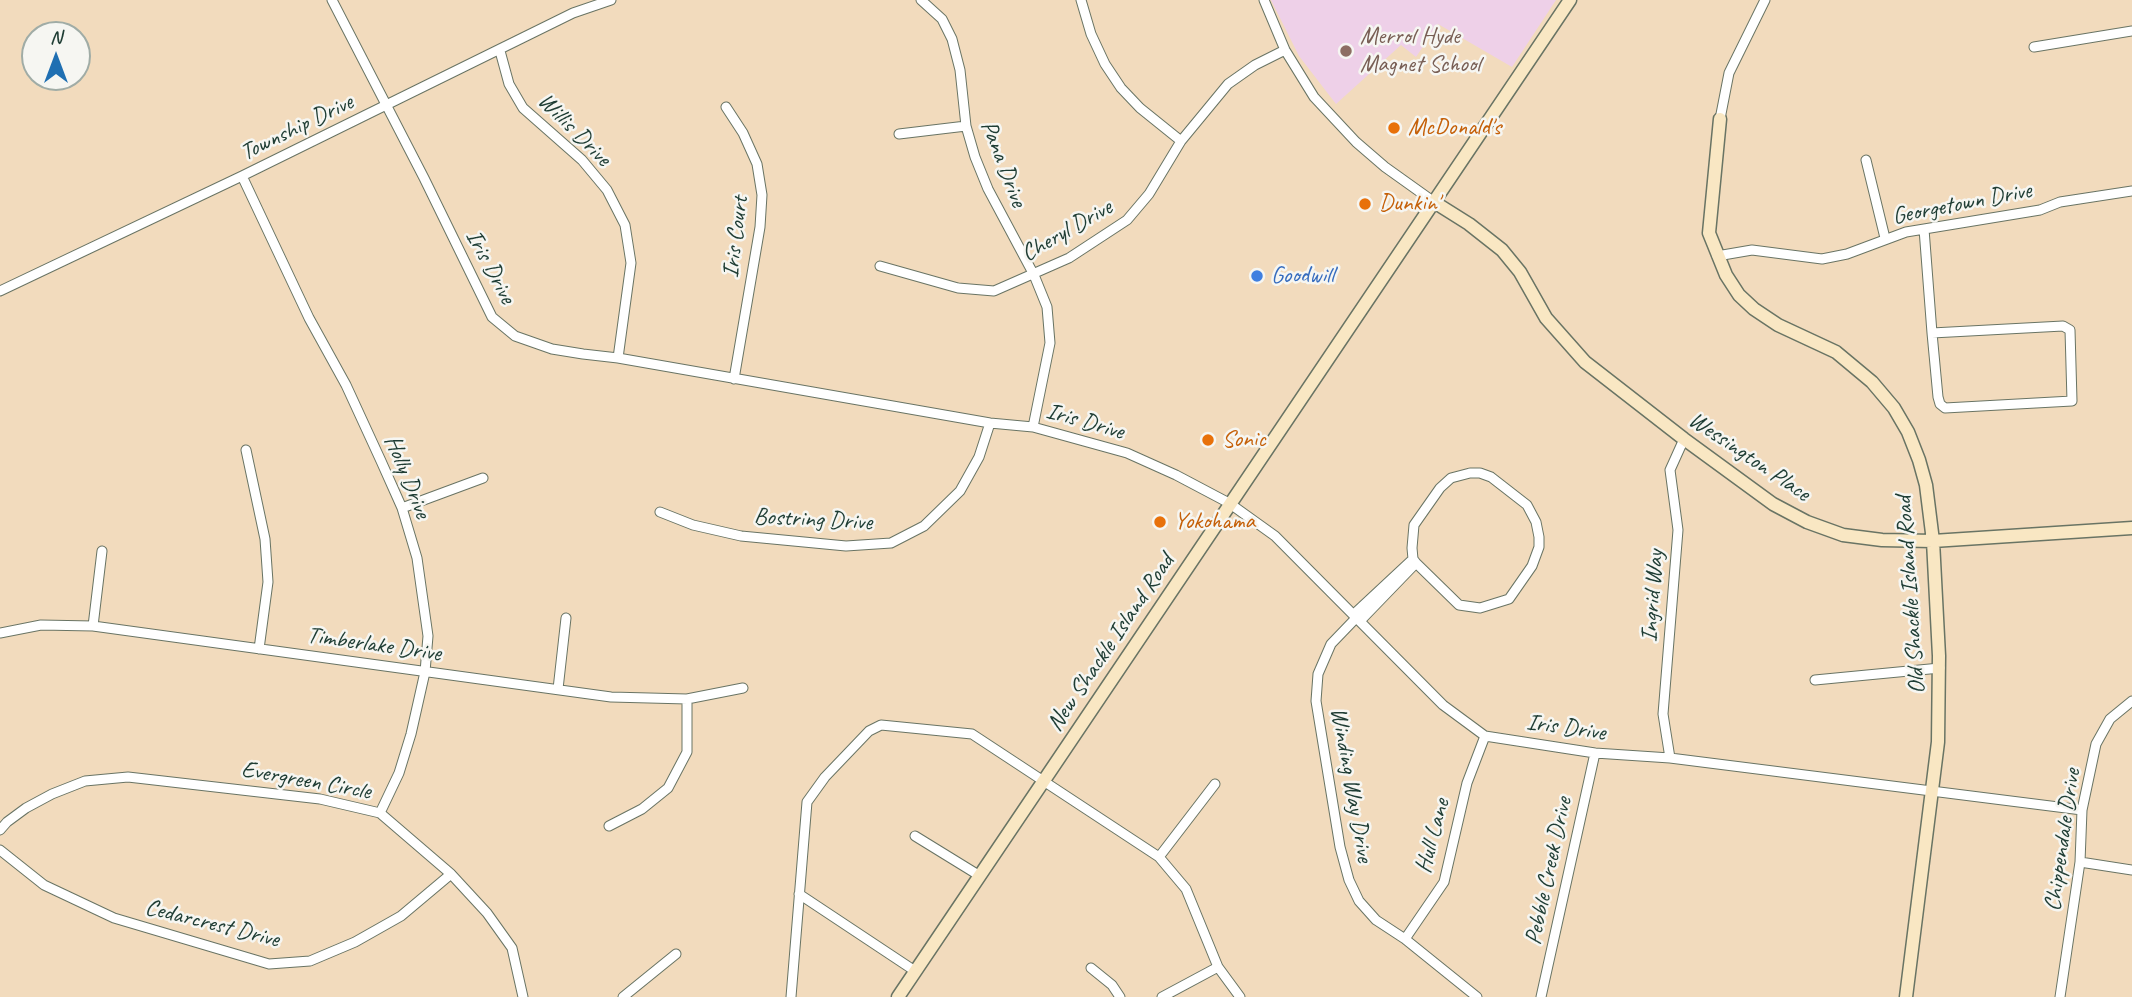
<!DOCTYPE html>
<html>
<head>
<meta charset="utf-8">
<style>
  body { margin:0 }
  #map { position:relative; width:2132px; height:997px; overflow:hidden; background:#f2dbbd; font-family:Caveat,sans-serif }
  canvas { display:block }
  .north { position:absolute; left:21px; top:21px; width:70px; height:70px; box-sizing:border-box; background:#f6f6f2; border:2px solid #a0aca6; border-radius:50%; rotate:0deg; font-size:19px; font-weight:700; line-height:28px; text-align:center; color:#1f3d34 }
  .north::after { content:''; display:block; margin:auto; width:24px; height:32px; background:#1f6fb2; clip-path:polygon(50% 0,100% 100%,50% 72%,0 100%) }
</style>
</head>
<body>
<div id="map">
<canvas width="2132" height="997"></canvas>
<div class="north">N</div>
</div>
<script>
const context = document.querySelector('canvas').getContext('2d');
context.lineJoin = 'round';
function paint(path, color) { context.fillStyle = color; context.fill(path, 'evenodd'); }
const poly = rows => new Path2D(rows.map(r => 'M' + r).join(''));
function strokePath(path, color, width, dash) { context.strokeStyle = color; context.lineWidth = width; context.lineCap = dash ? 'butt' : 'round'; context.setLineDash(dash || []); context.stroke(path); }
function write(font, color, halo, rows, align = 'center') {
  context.font = font + ' Caveat,sans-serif'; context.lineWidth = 5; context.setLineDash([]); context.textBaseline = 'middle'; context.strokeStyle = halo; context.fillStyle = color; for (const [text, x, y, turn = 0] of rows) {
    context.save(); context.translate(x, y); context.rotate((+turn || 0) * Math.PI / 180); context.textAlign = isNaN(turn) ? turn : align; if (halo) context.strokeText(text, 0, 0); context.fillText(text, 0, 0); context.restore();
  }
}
paint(poly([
  [1271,0,1556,0,1512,67,1438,24,1416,57,1401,45,1336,104,1299,56]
]), '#eed0e8');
const street = poly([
  [332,0,424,178,492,317,515,336,552,349,583,354,618,358,990,423,1033,427,1127,453,1176,475,1229,503,1275,536,1443,705,1485,736,1595,753,1670,758,2082,810],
  [921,0,942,19,952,39,960,70,966,126,975,157,988,189,1034,275,1047,307,1050,343,1033,427],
  [1081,0,1091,34,1105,64,1121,88,1140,108,1181,141],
  [1264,0,1285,50,1314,97,1356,142,1385,167,1434,202],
  [2034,47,2132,31],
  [500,51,509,84,523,108,582,160,607,190,625,225,631,263,618,358],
  [726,107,743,133,757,164,762,195,760,227,734,379],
  [1720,119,1729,73,1765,0],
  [899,134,966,126],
  [1866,160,1885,238],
  [242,176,309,318,346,385,381,461,402,508,417,558,428,636,425,672,411,734,399,773,380,813],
  [1924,229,1932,333,1938,397,1940,404,1945,408,2072,401,2070,330,2063,326,1932,333],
  [1717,256,1752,250,1822,259,1847,254,1906,232,2040,210,2060,202,2132,191],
  [880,266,958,288,994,291,1069,258,1127,220,1149,194,1181,141,1228,84,1255,65,1285,50],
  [0,291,242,176,573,13,611,0],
  [246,450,265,539,268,582,259,649],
  [1470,473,1480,473,1491,477,1527,505,1536,522,1539,537,1539,547,1532,566,1509,599,1480,608,1459,605,1416,563,1413,559,1412,548,1414,525,1440,488,1451,478,1470,473],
  [402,508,483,478],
  [660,512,693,525,741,536,846,546,891,543,924,526,960,491,979,457,990,423],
  [1354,614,1413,559],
  [1357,617,1331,644,1318,674,1316,701,1340,847,1349,880,1359,901,1376,920,1405,939,1477,997],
  [1360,621,1416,563],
  [93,626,102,551],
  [0,633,41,625,93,626,611,697,687,699,743,688],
  [1815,680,1940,668],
  [558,689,566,618],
  [1670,758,1663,714,1678,530,1670,470,1684,439],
  [609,826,642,809,668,788,687,752,687,699],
  [0,830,7,822,26,808,52,794,85,781,128,777,320,799,380,813,451,874,487,913,512,948,523,997],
  [915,836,980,876],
  [0,850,44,885,114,918,269,964,310,961,355,942,401,916,451,874],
  [1159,857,1215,784],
  [2080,862,2132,870],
  [799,894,915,971],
  [1405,939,1444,882,1467,783,1485,736],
  [1091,968,1112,985,1120,997],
  [623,997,676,954],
  [791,997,807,802,825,777,869,731,881,725,972,734,1159,857,1186,889,1218,967,1240,997],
  [1162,997,1218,967],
  [1541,997,1595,753],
  [2060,997,2080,862,2082,810,2096,744,2110,719,2132,701]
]);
const secondary = poly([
  [1720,119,1709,233,1726,275,1739,295,1754,309,1778,325,1836,352,1872,382,1894,408,1908,432,1919,460,1926,485,1933,541,1939,656,1938,742,1906,997],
  [1434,202,1469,224,1502,250,1520,272,1546,318,1585,362,1684,439,1773,504,1807,522,1843,535,1882,540,1933,541,2132,528],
  [898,997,1570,0]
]);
strokePath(street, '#697464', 11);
strokePath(secondary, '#697464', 15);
strokePath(street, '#fff', 9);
strokePath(secondary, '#f9e7c3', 12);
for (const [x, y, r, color] of [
  [1346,51,7,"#8d6e63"],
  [1394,128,7,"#e8710a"],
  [1365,204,7,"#e8710a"],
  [1257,276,7,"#3f7fe0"],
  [1208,440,7,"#e8710a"],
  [1160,522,7,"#e8710a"]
]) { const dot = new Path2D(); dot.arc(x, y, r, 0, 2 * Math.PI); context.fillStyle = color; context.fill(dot); strokePath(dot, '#f6f6f2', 2.5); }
write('24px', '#785e54', '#f6f6f2', [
  ["Merrol Hyde",1360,37],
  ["Magnet School",1360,65]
], 'left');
write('24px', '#1f3d34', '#f6f6f2', [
  ["Township Drive",297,128,-26],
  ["Willis Drive",574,130,45],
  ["Pana Drive",1003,164,69],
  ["Georgetown Drive",1962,204,-11],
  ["Cheryl Drive",1067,231,-30],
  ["Iris Court",736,237,-83],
  ["Iris Drive",490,267,62],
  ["Iris Drive",1085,422,16],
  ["Wessington Place",1749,457,34],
  ["Holly Drive",407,477,68],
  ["Bostring Drive",813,520,3],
  ["Old Shackle Island Road",1911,595,-94],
  ["Ingrid Way",1653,596,-86],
  ["New Shackle Island Road",1111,643,-56],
  ["Timberlake Drive",374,645,8],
  ["Iris Drive",1566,728,8],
  ["Evergreen Circle",306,781,10],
  ["Winding Way Drive",1351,785,80],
  ["Hull Lane",1433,836,-75],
  ["Chippendale Drive",2063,840,-82],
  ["Pebble Creek Drive",1549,871,-78],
  ["Cedarcrest Drive",212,924,14]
]);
write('24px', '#c56008', '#f6f6f2', [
  ["McDonald's",1408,128],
  ["Dunkin'",1379,204],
  ["Sonic",1222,440],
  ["Yokohama",1174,522]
], 'left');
write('24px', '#366cbe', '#f6f6f2', [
  ["Goodwill",1271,276]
], 'left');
</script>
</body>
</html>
